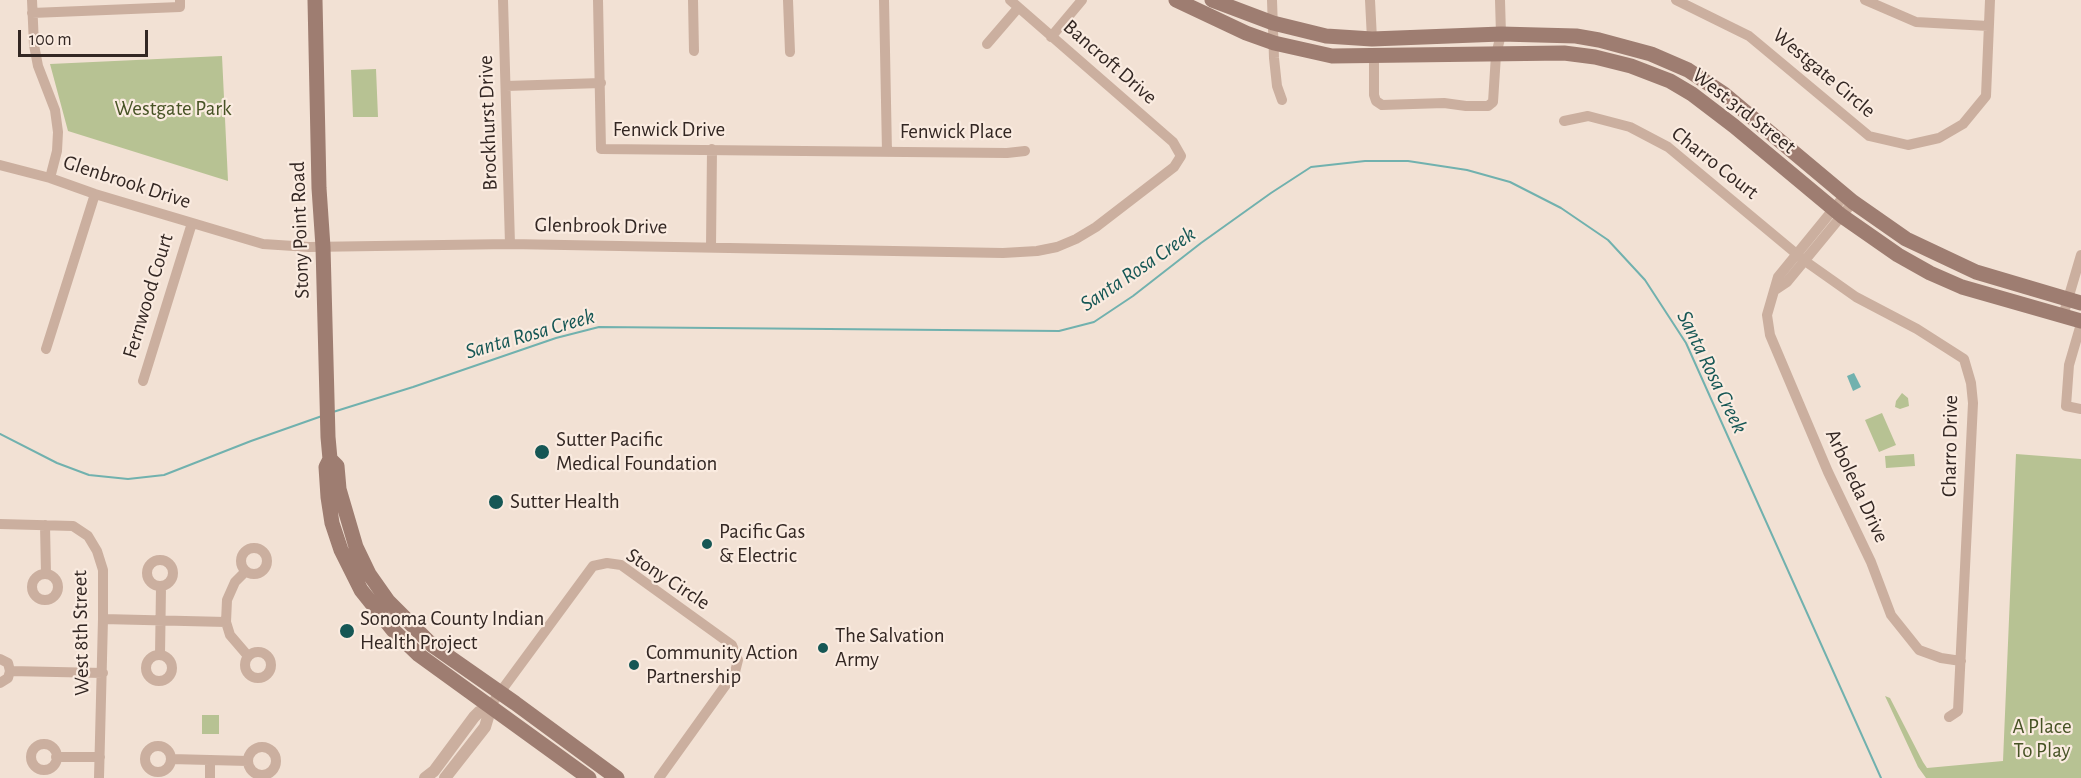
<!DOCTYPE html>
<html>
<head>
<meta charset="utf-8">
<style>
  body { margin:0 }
  #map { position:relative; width:2081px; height:778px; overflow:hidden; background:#f2e1d4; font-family:"Alegreya Sans",sans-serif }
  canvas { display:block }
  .scale { position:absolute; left:18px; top:30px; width:130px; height:27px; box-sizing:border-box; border:3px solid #332723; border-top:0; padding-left:8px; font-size:18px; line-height:21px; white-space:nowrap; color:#332723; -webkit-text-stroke:4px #faebe0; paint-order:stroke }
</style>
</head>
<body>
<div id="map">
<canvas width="2081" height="778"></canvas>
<div class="scale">100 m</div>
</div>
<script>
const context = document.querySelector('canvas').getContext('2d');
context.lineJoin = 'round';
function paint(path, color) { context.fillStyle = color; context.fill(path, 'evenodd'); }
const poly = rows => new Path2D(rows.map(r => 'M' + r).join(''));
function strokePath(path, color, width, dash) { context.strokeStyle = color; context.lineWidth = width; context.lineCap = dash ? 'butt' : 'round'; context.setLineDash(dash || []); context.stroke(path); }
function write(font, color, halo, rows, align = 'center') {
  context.font = font + ' "Alegreya Sans",sans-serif'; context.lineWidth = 4.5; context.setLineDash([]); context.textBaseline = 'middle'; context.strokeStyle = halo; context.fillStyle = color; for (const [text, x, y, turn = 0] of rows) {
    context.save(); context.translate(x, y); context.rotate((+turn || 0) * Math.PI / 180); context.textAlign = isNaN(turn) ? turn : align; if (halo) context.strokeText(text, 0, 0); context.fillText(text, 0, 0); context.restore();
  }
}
paint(poly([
  [222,56,228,181,68,131,50,64],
  [376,69,378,117,353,117,351,70],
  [1902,393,1908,398,1909,406,1900,409,1895,407,1896,401],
  [1882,413,1896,445,1879,452,1865,420],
  [1914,454,1915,466,1886,468,1885,456],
  [2016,454,2081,459,2081,778,1926,778,1918,767,1885,696,1890,698,1923,762,1927,768,2003,761],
  [202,715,219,715,219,734,202,734]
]), '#b7c293');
paint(poly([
  [1854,373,1861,387,1853,391,1847,376]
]), '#71b1ae');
strokePath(poly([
  [333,412,413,387,556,338,599,327,1059,331,1094,322,1133,296,1201,243,1271,193,1311,167,1365,161,1408,161,1467,170,1510,182,1561,208,1608,240,1645,280,1686,343,1881,778],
  [0,434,57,463,89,475,128,479,164,475,251,441,322,416]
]), '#71b1ae', 2);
strokePath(poly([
  [32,0,34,45,38,66,55,110,58,132,57,151,50,178],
  [503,0,510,244],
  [598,0,601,149,1007,153,1025,151],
  [693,0,694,51],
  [788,0,790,52],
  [884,0,887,152],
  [1272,0,1274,58,1277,86,1282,100],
  [1370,0,1372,39],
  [1676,0,1749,36,1869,136,1908,145,1939,138,1963,124,1986,96,1990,0],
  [1865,0,1916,22,1988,26],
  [32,13,180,7,180,0],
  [1051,37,1082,0],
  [987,44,1018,8],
  [1374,57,1374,95,1376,101,1382,105,1444,103,1466,106,1488,106,1493,102,1496,55,1501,34,1500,0],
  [506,86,601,83],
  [1564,121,1588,116,1630,127,1668,147,1805,261,1856,297,1917,329,1964,359,1971,383,1973,403,1958,711,1949,717],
  [0,165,50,178,95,194,263,244,309,247,510,244,1003,253,1037,251,1057,247,1076,239,1096,227,1174,167,1181,156,1173,142,1010,0],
  [1845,195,1778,277,1767,315,1770,335,1828,472,1871,562,1891,615,1919,650,1941,658,1961,661],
  [711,247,712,149],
  [1775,290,1787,282,1853,202],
  [2063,316,2081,255],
  [2081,324,2069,365,2066,406,2081,409],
  [46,349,95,194],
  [143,381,192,223],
  [0,524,73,526,88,536,97,551,103,570,103,619,99,778],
  [45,525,46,574],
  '241 561a13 13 0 1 1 26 0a13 13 0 1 1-26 0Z',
  '147 573a13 13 0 1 1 26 0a13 13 0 1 1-26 0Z',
  [246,571,235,582,227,600,226,622,230,635,248,656],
  '32 587a13 13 0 1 1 26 0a13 13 0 1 1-26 0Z',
  [103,619,226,622],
  '245 665a13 13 0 1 1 26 0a13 13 0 1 1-26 0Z',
  [160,655,161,587],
  '146 668a13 13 0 1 1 26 0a13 13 0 1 1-26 0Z',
  [0,659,8,663,10,671,8,678,0,683],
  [10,671,103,673],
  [490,706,593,566,607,563,621,565,732,645,738,660,735,672,659,778],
  '31 757a13 13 0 1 1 26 0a13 13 0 1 1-26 0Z',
  '145 759a13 13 0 1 1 26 0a13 13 0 1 1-26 0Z',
  '248 761a14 14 0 1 1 28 0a14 14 0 1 1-28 0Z',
  [56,757,100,757],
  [171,759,248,761],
  [210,778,210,760]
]), '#cbaf9f', 10);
strokePath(poly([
  [425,778,434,771,474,717,479,712,486,710,490,706],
  [445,778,485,727,488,717,486,710]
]), '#cbaf9f', 12);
strokePath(poly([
  [315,0,319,188,323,247,328,437,330,459],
  [1176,0,1246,33,1274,43,1332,56,1564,53,1595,57,1631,66,1670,81,1692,94,1734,126,1842,216,1898,255,1930,273,1962,287,2081,321],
  [1212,0,1273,23,1326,36,1372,39,1501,34,1576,36,1599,40,1651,54,1688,70,1724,94,1853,202,1906,239,1976,272,2081,303],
  [589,778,419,655,393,630,361,590,341,550,332,523,328,497,326,467,330,459,337,466,339,489,356,547,369,574,388,601,432,645,515,703,617,778]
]), '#9e7d71', 15);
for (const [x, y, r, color] of [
  [542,452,8,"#165755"],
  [496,502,8,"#165755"],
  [707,544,6,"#165755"],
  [347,631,8,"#165755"],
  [823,648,6,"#165755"],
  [634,665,6,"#165755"]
]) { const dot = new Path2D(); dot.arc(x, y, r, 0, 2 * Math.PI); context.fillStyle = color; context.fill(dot); strokePath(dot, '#faebe0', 2); }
write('21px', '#332723', '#faebe0', [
  ["Bancroft Drive",1110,62,41],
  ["Westgate Circle",1824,73,40],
  ["West 3rd Street",1744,111,38],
  ["Brockhurst Drive",488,123,-92],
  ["Fenwick Drive",669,130],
  ["Fenwick Place",956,132],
  ["Charro Court",1715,163,38],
  ["Glenbrook Drive",127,182,18],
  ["Glenbrook Drive",601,226,1],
  ["Stony Point Road",300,230,-92],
  ["Fernwood Court",148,296,-73],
  ["Charro Drive",1950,446,-89],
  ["Arboleda Drive",1857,486,65],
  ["Stony Circle",668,579,33],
  ["West 8th Street",81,633,-91]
]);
write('21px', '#475325', '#faebe0', [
  ["Westgate Park",173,109],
  ["A Place",2042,727],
  ["To Play",2042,751]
]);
write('21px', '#332723', '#faebe0', [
  ["Sutter Pacific",556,440],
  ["Medical Foundation",556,464],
  ["Sutter Health",510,502],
  ["Pacific Gas",719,532],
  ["& Electric",719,556],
  ["Sonoma County Indian",360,619],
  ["Health Project",360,643],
  ["The Salvation",835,636],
  ["Army",835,660],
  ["Community Action",646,653],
  ["Partnership",646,677]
], 'left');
write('italic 22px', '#165755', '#faebe0', [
  ["Santa Rosa Creek",1138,269,-34],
  ["Santa Rosa Creek",530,334,-16],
  ["Santa Rosa Creek",1712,372,64]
]);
</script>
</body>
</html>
